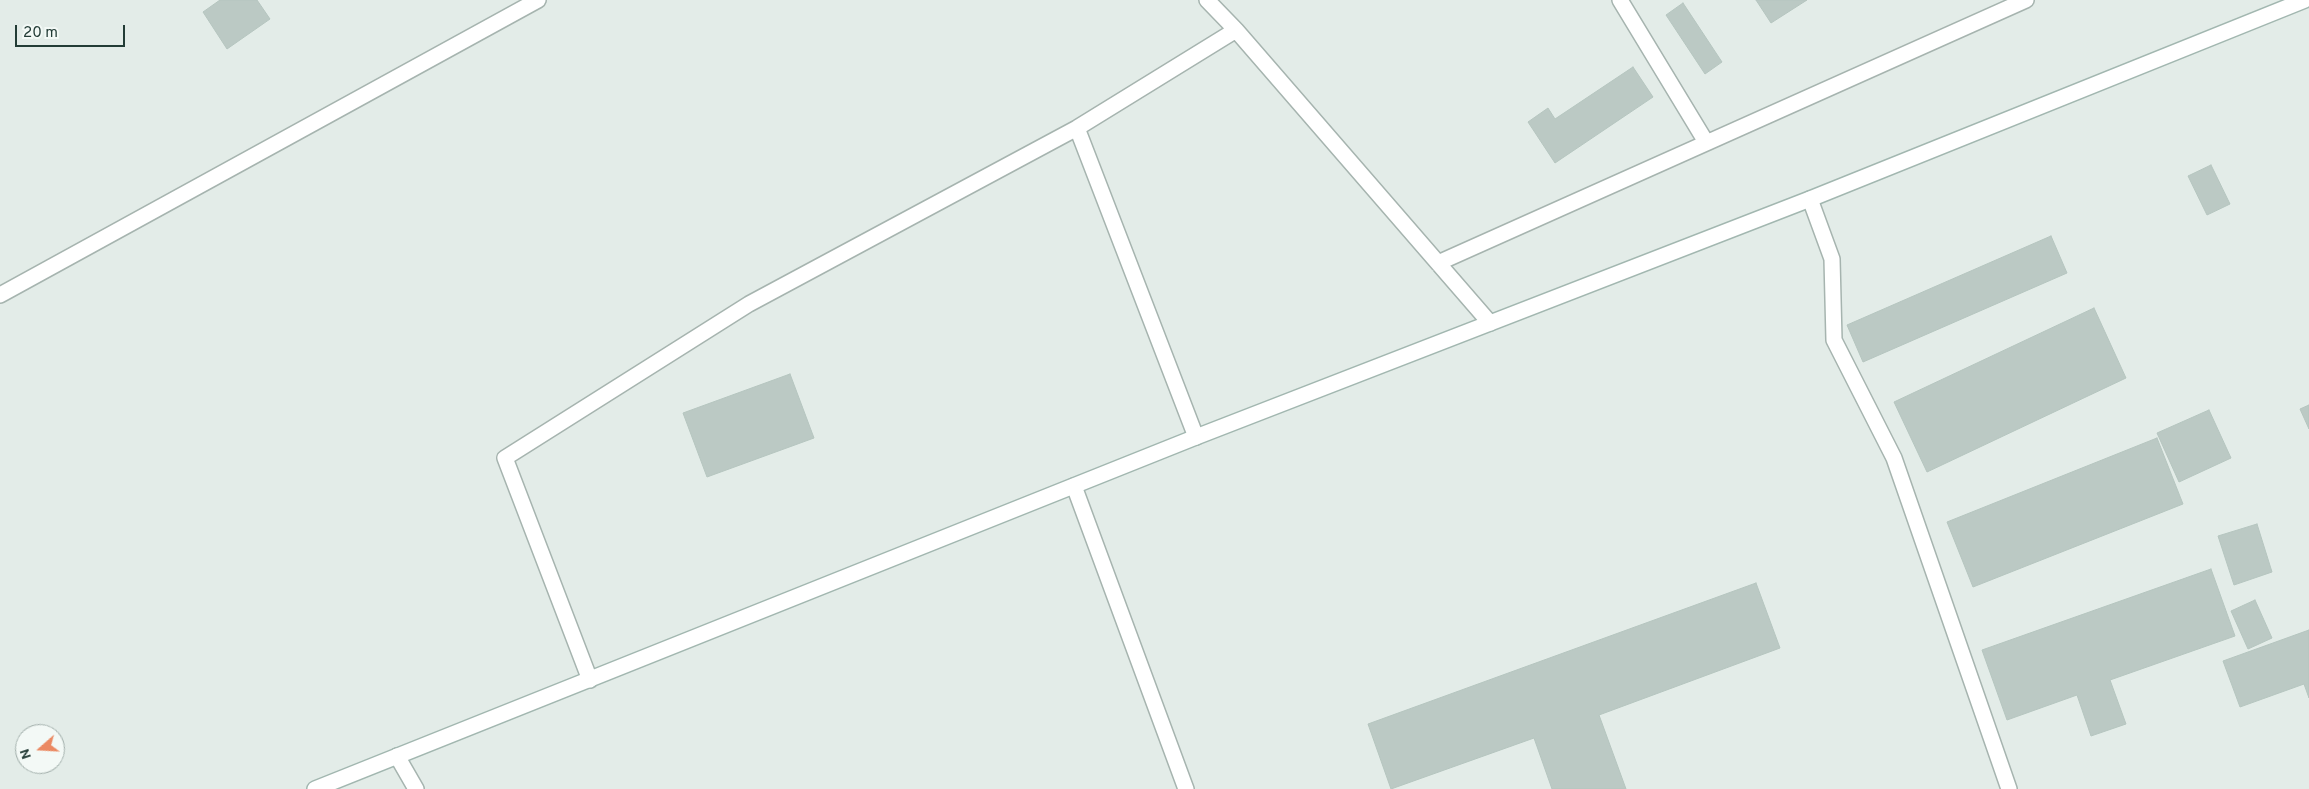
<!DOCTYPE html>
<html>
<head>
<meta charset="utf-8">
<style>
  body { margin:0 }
  #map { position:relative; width:2309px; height:789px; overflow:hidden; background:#e3ece8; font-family:Overpass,sans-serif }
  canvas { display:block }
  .north { position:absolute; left:15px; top:724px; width:50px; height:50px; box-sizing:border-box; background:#f3f9f6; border:1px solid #a0ada9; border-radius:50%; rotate:251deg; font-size:14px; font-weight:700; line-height:20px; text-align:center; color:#233c36 }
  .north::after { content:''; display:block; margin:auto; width:18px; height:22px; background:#eb8962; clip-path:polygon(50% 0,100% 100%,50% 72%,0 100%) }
  .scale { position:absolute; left:15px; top:25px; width:110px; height:22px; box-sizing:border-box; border:2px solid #233c36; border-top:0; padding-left:6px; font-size:15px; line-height:18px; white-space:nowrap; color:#233c36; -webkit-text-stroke:4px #f3f9f6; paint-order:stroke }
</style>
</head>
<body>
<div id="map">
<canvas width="2309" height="789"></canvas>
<div class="north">N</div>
<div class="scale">20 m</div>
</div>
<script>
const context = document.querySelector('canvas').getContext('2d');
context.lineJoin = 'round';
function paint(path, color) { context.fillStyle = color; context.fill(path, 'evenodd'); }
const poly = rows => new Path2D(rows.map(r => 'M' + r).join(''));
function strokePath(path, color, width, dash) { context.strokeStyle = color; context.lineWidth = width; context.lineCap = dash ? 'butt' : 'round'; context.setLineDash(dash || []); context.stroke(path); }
const building = poly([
  [220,0,257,0,270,19,227,49,203,12,220,0],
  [1756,0,1807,0,1771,23,1756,0],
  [1683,3,1722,62,1705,74,1666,15,1683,3],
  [1633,67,1653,97,1555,163,1528,122,1548,108,1555,119,1633,67],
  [2211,165,2230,204,2207,215,2188,176,2211,165],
  [2051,236,2067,273,1863,362,1847,325,2051,236],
  [2094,308,2126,378,1927,472,1894,402,2094,308],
  [790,374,814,438,707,477,683,413,790,374],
  [2309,405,2309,429,2300,409,2309,405],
  [2209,410,2231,458,2179,482,2157,433,2209,410],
  [2157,438,2183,504,1973,587,1947,522,2157,438],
  [2257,524,2272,572,2234,585,2218,536,2257,524],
  [2211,569,2235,636,2110,680,2126,724,2091,736,2077,695,2007,720,1982,650,2211,569],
  [1756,583,1780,648,1599,715,1626,789,1552,789,1534,738,1391,789,1368,724,1756,583],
  [2255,600,2272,638,2248,649,2231,611,2255,600],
  [2309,630,2309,698,2304,684,2240,707,2223,661,2309,630]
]);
paint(building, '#bbc9c4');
strokePath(building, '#b5c5bf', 1);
const minor = poly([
  [1207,0,1236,30,1490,323],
  [1620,0,1706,142],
  [1077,128,1196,437],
  [1810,199,1832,259,1834,340,1894,458,2009,789],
  [1438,263,2026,0],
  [0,295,538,0],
  [1074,486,1186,789],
  [590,680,505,458,749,304,1077,128,1236,30],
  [397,756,416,789]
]);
const secondary = poly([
  [315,789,1196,437,1810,199,2305,0]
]);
strokePath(minor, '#a6b4af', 18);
strokePath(secondary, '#a2b7b0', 18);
strokePath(minor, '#fff', 15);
strokePath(secondary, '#fff', 15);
</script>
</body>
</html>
